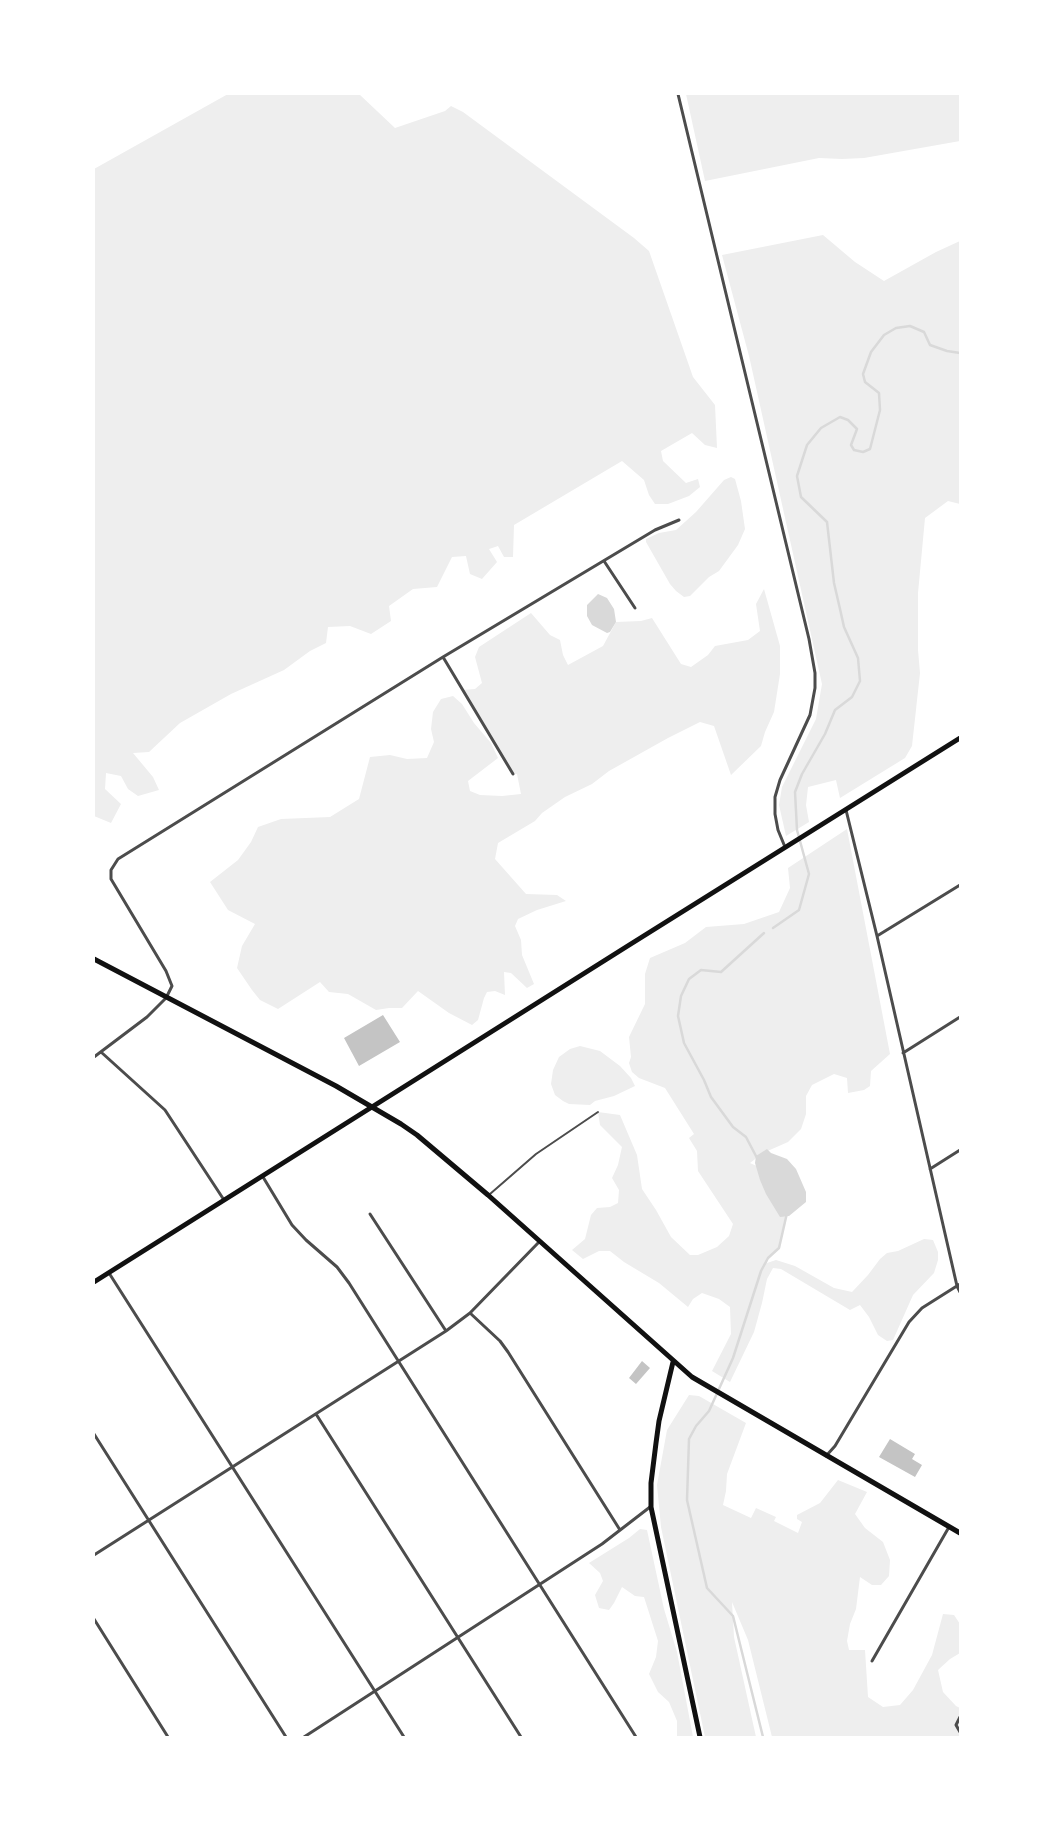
<!DOCTYPE html>
<html>
<head>
<meta charset="utf-8">
<style>
  body { margin:0 }
  #map { position:relative; width:1054px; height:1831px; overflow:hidden; background:#fff; font-family:Manrope,sans-serif }
  canvas { display:block }
  .frame { position:absolute; inset:0; border:95px solid #fff; pointer-events:none }
</style>
</head>
<body>
<div id="map">
<canvas width="1054" height="1831"></canvas>
<div class="frame"></div>
</div>
<script>
const context = document.querySelector('canvas').getContext('2d');
context.lineJoin = 'round';
function paint(path, color) { context.fillStyle = color; context.fill(path, 'evenodd'); }
const poly = rows => new Path2D(rows.map(r => 'M' + r).join(''));
function strokePath(path, color, width, dash) { context.strokeStyle = color; context.lineWidth = width; context.lineCap = dash ? 'butt' : 'round'; context.setLineDash(dash || []); context.stroke(path); }
paint(poly([
  [228,94,359,94,395,128,445,111,451,106,463,112,634,238,649,251,693,377,715,405,717,448,705,445,692,433,661,451,663,461,686,483,698,479,700,487,689,496,668,504,655,504,649,495,644,480,622,461,514,525,513,557,504,557,498,546,489,549,497,562,482,579,470,574,466,556,452,557,437,587,413,589,389,606,391,621,371,634,350,626,328,627,326,643,310,651,284,670,231,694,180,723,149,752,133,753,153,777,159,790,138,796,128,789,121,776,106,773,105,789,121,804,111,823,94,816,94,169],
  [686,94,960,94,960,141,864,158,842,159,819,158,705,181],
  [823,235,855,262,884,281,936,252,960,241,960,504,948,501,925,518,918,593,918,650,920,673,912,746,905,758,840,798,836,780,808,787,806,805,809,822,786,836,779,805,782,787,816,719,822,684,749,356,722,255],
  [731,477,735,479,741,501,745,529,738,545,719,571,709,577,690,596,684,597,676,591,670,584,646,542,646,539,659,533,676,530,696,512,724,480],
  [764,589,780,646,780,674,774,712,765,732,761,746,731,775,714,726,700,722,668,738,609,771,592,784,565,797,542,813,535,821,498,843,495,859,526,894,557,895,566,901,537,910,518,919,515,926,521,940,522,955,534,984,527,988,511,973,504,972,505,995,495,991,487,992,484,998,478,1020,472,1025,449,1013,418,991,402,1008,389,1008,376,1010,348,994,329,992,320,982,278,1009,260,1000,252,990,237,968,242,946,255,924,228,910,210,882,238,860,251,842,258,827,281,819,330,817,359,799,370,757,390,755,407,759,427,758,434,742,431,729,433,712,441,699,453,696,462,704,474,723,491,743,498,758,468,781,470,791,480,795,502,796,521,794,517,774,513,774,462,690,475,689,482,683,475,657,479,647,531,613,550,635,560,640,563,655,568,665,603,646,616,622,641,621,652,618,681,664,691,667,708,655,715,646,748,640,760,631,756,604],
  [847,829,890,1054,871,1071,870,1086,864,1090,848,1093,847,1078,834,1074,812,1085,806,1096,806,1114,801,1129,788,1142,763,1153,750,1163,761,1168,788,1211,779,1248,768,1258,767,1263,776,1260,795,1266,834,1288,852,1292,868,1275,880,1259,887,1253,898,1251,924,1239,933,1240,938,1252,938,1260,934,1273,913,1295,893,1340,887,1341,878,1335,869,1317,860,1305,850,1310,781,1269,773,1268,767,1279,762,1303,754,1332,730,1382,712,1371,731,1334,730,1307,719,1299,702,1293,693,1299,688,1307,659,1283,624,1262,610,1251,599,1251,583,1259,572,1250,585,1239,591,1215,597,1208,610,1207,618,1203,619,1190,612,1178,618,1165,622,1147,600,1125,598,1112,620,1115,637,1155,642,1189,656,1210,671,1237,690,1255,698,1255,717,1247,729,1236,733,1224,698,1171,697,1151,689,1138,694,1134,665,1088,639,1078,632,1072,629,1063,631,1057,629,1037,645,1004,645,974,650,958,685,943,706,927,744,924,779,912,790,888,788,868],
  [580,1046,600,1051,620,1066,631,1078,635,1086,614,1096,595,1101,590,1105,569,1104,563,1101,555,1095,551,1084,553,1070,559,1057,570,1049],
  [689,1395,699,1396,746,1423,727,1474,726,1491,723,1505,751,1518,756,1508,776,1517,774,1521,798,1533,802,1522,797,1519,797,1515,820,1503,838,1480,867,1492,855,1514,865,1528,883,1542,890,1560,889,1576,881,1585,872,1585,860,1577,856,1609,850,1624,847,1641,849,1650,865,1650,868,1697,883,1707,900,1705,913,1690,932,1655,943,1614,954,1615,960,1624,960,1653,950,1659,938,1670,943,1692,956,1706,960,1708,960,1737,772,1737,748,1640,732,1602,734,1637,756,1737,705,1737,661,1527,657,1485,667,1430],
  [640,1529,647,1530,664,1609,677,1652,693,1737,677,1737,677,1721,669,1702,658,1692,649,1674,656,1657,658,1641,644,1597,635,1596,622,1587,614,1603,609,1610,599,1608,595,1595,603,1581,600,1573,589,1563,629,1538]
]), '#eee');
paint(poly([
  [598,594,607,598,614,609,616,622,610,632,607,633,592,625,587,616,587,605],
  [767,1149,771,1153,787,1159,796,1169,806,1192,806,1202,789,1216,780,1217,766,1194,760,1180,755,1163,756,1156]
]), '#d9d9d9');
strokePath(poly([
  [773,928,799,910,809,874,797,830,795,792,802,774,825,734,835,710,852,697,860,681,858,658,844,627,840,609,834,583,827,522,801,497,797,476,807,445,821,428,840,417,848,420,857,429,851,445,854,450,863,452,870,449,880,410,879,393,865,382,863,374,871,352,884,335,896,328,910,326,924,332,930,345,947,351,960,353],
  [757,1158,746,1137,733,1127,711,1097,704,1080,684,1043,678,1016,681,996,689,979,701,970,721,972,764,933],
  [763,1737,733,1616,707,1588,687,1500,689,1439,696,1426,709,1411,733,1358,761,1271,768,1258,779,1248,787,1213]
]), '#d9d9d9', 2.5);
paint(poly([
  [383,1015,400,1042,359,1066,344,1038],
  [642,1361,650,1368,636,1384,629,1378],
  [890,1439,915,1454,912,1459,922,1465,915,1477,879,1457]
]), '#c4c4c4');
strokePath(poly([
  [490,1194,536,1154,598,1112]
]), '#4c4c4c', 2);
strokePath(poly([
  [678,94,809,639,815,673,815,688,810,715,780,780,775,797,775,814,778,830,785,847],
  [604,561,635,608],
  [443,657,513,774],
  [846,810,877,936,957,1286,960,1292],
  [877,936,960,885],
  [101,1052,165,1110,224,1200],
  [903,1053,960,1017],
  [94,1057,147,1017,166,998,172,986,166,971,111,879,111,870,118,859,443,657,655,530,679,520],
  [930,1169,960,1150],
  [263,1177,292,1225,306,1240,337,1267,349,1283,636,1737],
  [370,1214,446,1331],
  [109,1273,404,1737],
  [470,1313,500,1341,508,1352,620,1530],
  [316,1414,521,1737],
  [94,1434,286,1737],
  [826,1456,835,1446,909,1322,922,1308,960,1284],
  [94,1555,446,1331,470,1313,539,1242],
  [94,1619,168,1737],
  [872,1661,949,1527],
  [960,1717,956,1725,960,1732],
  [304,1737,602,1544,650,1507]
]), '#4c4c4c', 3);
strokePath(poly([
  [94,959,336,1086,401,1124,417,1135,488,1195,692,1377,960,1533],
  [94,1282,626,947,960,738],
  [673,1362,659,1421,656,1443,651,1483,651,1507,700,1737]
]), '#111', 5);
</script>
</body>
</html>
